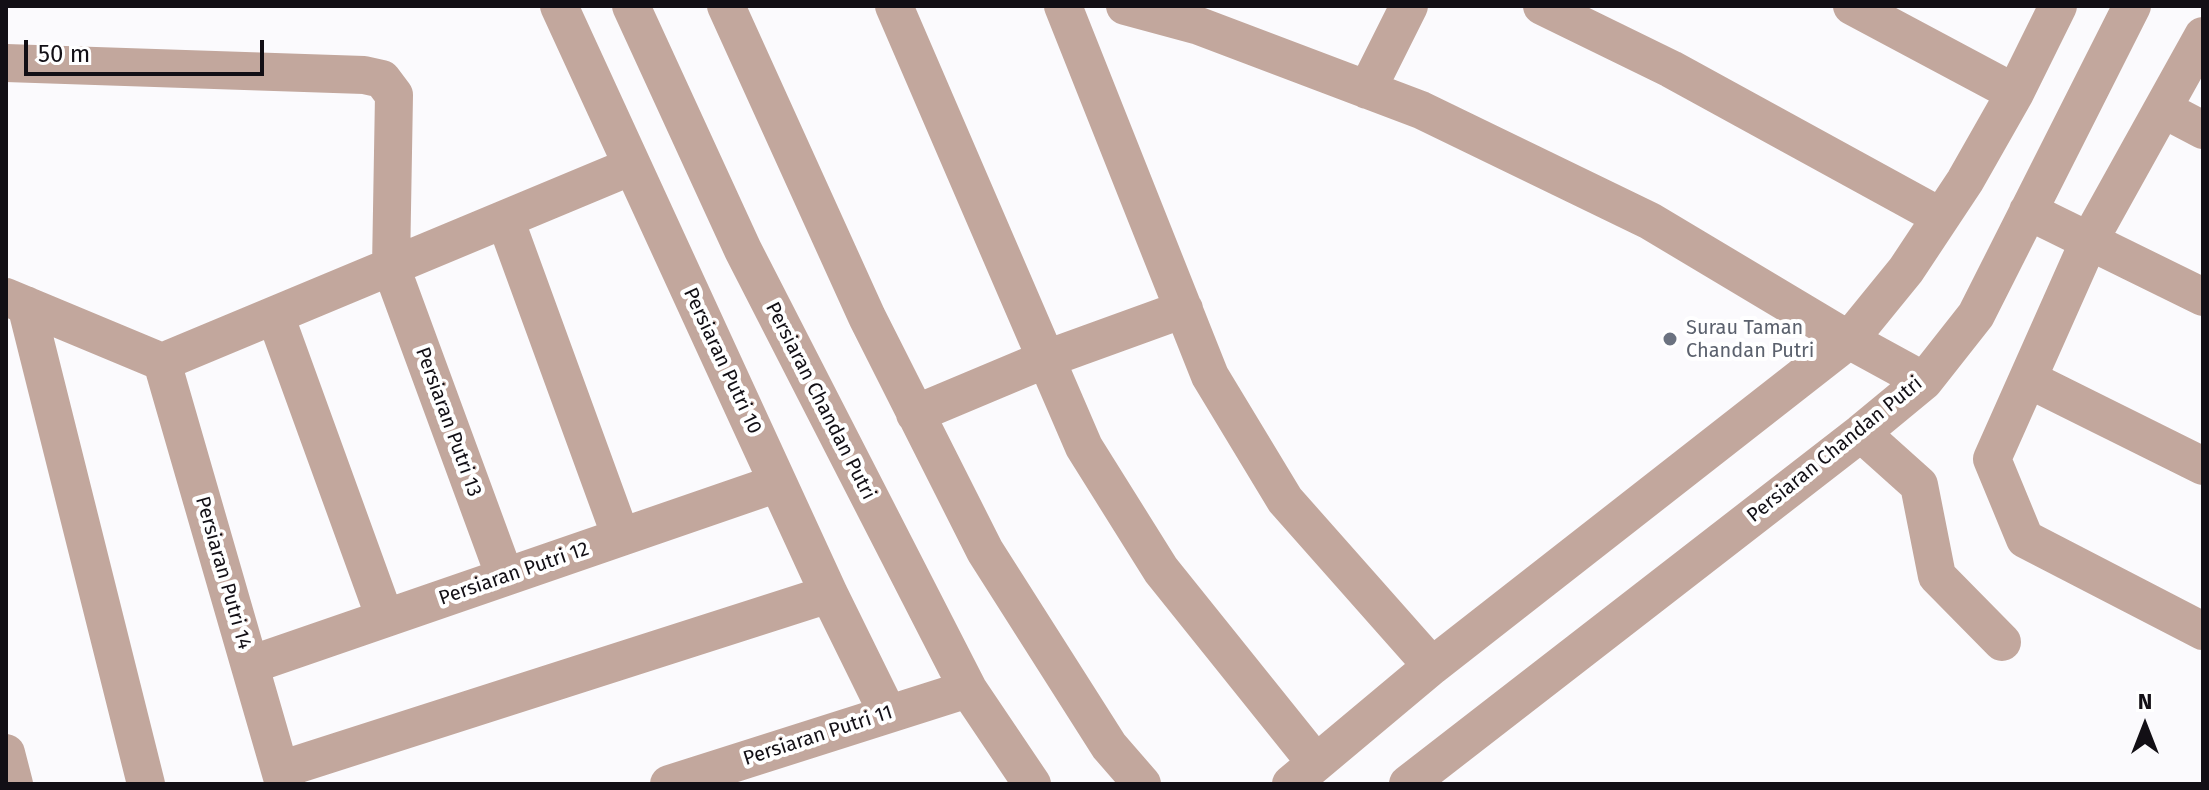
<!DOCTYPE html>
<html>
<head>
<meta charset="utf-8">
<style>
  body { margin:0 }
  #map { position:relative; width:2209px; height:790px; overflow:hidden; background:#fbfafd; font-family:"Fira Sans",sans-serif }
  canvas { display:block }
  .frame { position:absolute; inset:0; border:8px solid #120f15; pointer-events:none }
  .north { position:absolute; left:2105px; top:686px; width:80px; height:80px; -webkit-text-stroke:6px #fff; paint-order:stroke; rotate:0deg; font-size:22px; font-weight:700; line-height:32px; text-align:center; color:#120f15 }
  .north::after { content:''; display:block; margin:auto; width:28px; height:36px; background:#120f15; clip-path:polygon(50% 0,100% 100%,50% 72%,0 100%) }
  .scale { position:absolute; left:24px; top:40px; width:240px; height:36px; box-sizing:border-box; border:4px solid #120f15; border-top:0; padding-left:10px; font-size:24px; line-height:28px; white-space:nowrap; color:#120f15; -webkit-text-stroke:6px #fff; paint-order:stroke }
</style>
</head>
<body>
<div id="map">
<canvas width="2209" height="790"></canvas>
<div class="frame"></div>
<div class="north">N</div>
<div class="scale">50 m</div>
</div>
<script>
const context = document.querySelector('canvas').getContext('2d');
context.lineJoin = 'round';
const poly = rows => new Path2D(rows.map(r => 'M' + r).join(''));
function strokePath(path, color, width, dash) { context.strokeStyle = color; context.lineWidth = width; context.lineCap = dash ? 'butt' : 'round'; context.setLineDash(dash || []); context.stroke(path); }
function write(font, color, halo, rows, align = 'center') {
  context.font = font + ' "Fira Sans",sans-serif'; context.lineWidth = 8; context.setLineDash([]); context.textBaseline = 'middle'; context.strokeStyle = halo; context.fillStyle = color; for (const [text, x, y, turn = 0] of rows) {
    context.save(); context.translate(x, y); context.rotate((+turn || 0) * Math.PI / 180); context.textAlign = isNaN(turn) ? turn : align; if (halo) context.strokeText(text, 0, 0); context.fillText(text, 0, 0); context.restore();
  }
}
strokePath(poly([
  [559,6,829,594,888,714],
  [631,6,743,250,968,689,1032,784],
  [726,6,867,317,985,551,1109,746,1142,784],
  [894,6,1084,447,1161,570,1316,763],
  [1063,6,1210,376,1285,500,1432,666],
  [1125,6,1199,26,1421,110,1650,221,1849,340,1924,381],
  [1542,6,1671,69,1941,217],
  [1852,6,2015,93],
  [2203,36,2089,241,1992,459,2025,539,2203,631],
  [6,63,364,75,382,79,394,95,391,267,505,577],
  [1367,90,1409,6],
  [2163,109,2203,130],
  [2028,211,2203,297],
  [505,219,621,537],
  [6,297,162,362,632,166],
  [26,305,146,784],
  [275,315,385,618],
  [162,362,284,784],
  [2028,379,2203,466],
  [915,414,1046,359,1184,309],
  [1861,433,1919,485,1937,576,2002,642],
  [250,665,778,483],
  [6,753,14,784],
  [280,770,829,594],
  [669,784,968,689],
  [1291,784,1432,666,1849,340,1906,270,1965,181,2015,93,2058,6],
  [1408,784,1861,433,1924,381,1976,315,2132,6]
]), '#c2a79d', 38);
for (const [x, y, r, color] of [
  [1670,339,8,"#6b7280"]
]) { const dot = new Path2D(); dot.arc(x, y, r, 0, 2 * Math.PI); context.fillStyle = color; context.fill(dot); strokePath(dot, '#fff', 3); }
write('20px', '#5b616d', '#fff', [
  ["Surau Taman",1686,328],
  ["Chandan Putri",1686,351]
], 'left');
write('20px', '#120f15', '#fff', [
  ["Persiaran Putri 10",722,361,65],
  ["Persiaran Chandan Putri",820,401,63],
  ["Persiaran Putri 13",448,422,70],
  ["Persiaran Chandan Putri",1835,450,-39],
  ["Persiaran Putri 14",223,573,74],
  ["Persiaran Putri 12",514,574,-19],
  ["Persiaran Putri 11",818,736,-18]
]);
</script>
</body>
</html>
